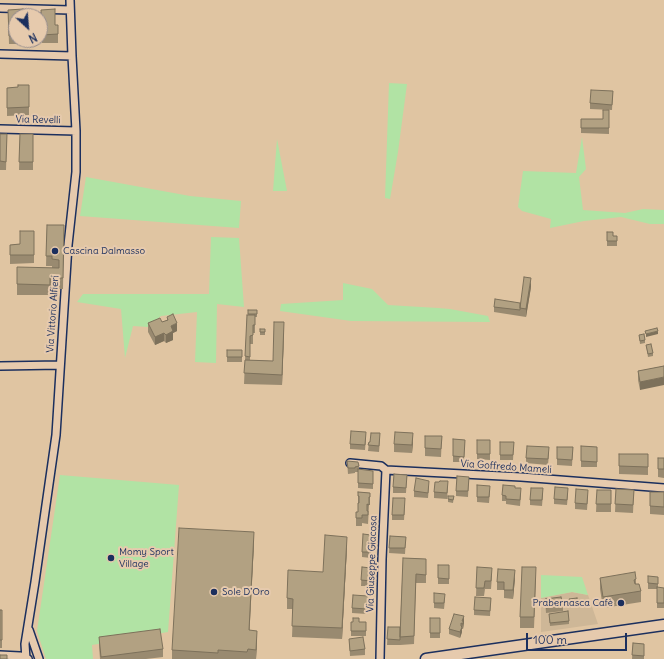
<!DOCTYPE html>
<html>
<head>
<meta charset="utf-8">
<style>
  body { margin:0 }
  #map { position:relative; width:664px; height:659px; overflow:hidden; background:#e0c5a2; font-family:Delius,sans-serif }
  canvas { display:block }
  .north { position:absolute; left:8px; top:8px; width:40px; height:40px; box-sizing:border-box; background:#e6caad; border:1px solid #958c8d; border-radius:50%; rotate:154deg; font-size:11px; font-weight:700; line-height:16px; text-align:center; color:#1b2f5e }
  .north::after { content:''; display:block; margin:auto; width:14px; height:18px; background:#1b2f5e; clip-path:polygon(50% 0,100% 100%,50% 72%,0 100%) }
  .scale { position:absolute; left:526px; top:633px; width:101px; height:18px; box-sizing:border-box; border:2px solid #1b2f5e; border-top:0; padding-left:5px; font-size:12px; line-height:14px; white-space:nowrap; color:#1b2f5e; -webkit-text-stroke:3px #e6caad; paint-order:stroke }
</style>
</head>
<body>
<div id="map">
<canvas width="664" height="659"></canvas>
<div class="north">N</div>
<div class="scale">100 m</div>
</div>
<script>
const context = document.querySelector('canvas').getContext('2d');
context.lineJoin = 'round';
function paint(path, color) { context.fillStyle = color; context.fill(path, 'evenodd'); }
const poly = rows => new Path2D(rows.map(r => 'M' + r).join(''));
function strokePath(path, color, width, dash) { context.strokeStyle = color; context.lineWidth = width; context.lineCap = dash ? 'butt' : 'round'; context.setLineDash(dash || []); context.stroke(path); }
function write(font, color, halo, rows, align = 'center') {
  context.font = font + ' Delius,sans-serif'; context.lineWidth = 4; context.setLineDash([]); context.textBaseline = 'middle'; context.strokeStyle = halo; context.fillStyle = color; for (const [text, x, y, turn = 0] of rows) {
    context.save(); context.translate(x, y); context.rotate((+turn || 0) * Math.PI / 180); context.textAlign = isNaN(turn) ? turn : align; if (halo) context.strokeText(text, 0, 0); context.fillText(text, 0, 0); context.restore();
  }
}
paint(poly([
  [572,592,588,595,598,624,541,632,541,598]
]), '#ceb797');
paint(poly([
  [389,83,407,84,398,152,390,199,385,198],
  [582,137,586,169,579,177,583,210,625,213,643,209,664,210,664,224,650,224,621,217,584,221,550,228,551,219,522,211,518,207,523,171,576,173],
  [277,139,287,191,273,191],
  [86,177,190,196,241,201,239,228,80,216],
  [211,237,239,238,244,307,217,304,216,363,195,362,197,312,161,316,148,327,133,326,125,358,121,309,77,302,83,294,209,294],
  [343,283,372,289,388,305,438,308,450,309,488,316,490,322,351,321,280,311,281,304,343,300],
  [60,475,179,485,168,632,92,645,93,659,46,659,37,631],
  [541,575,582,577,588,595,572,592,541,598]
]), '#b1e3a4');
const street = poly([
  [0,8,70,10],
  [0,54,72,56],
  [0,129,76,131],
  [0,366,60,365],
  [350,463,381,466,386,470,521,477,664,488],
  [29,630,39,659],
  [0,655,20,656,25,657,28,659],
  [26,659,25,644,35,582,56,435,68,245,76,172,76,131,72,56,70,0],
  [380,659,382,559,386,470]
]);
const secondary = poly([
  [426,659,664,625]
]);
strokePath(street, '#1b2f5e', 10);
strokePath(secondary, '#1b2f5e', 13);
strokePath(street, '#e6caad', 7);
strokePath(secondary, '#e6caad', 10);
paint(poly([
  [8,10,16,16,16,40,24,40,24,44,9,44],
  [41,10,55,25,58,34,58,43,42,43],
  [29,85,29,115,7,116,7,88,18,87],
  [613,91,612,110,590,109,590,103],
  [609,110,609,134,581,133,581,119,603,119],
  [0,134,7,134,6,170,0,170],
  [20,134,33,134,33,170,19,170],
  [47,225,64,225,63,289,50,289,50,295,17,295,17,284,52,268,52,266,46,266],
  [34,231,34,263,10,264,10,245,20,244],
  [607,232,613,236,617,236,617,246,607,246],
  [531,287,526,317,494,312,494,307,520,303],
  [257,310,257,317,255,317,255,333,253,333,253,344,250,344,250,360,273,361,284,333,282,385,244,384,247,315],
  [167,317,177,331,173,333,173,340,166,343,164,341,155,345,148,332,148,323,162,322,167,320],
  [260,329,265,329,265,335,260,335],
  [639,335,645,340,645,343,640,344],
  [646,345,653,353,653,356,648,357],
  [242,350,242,362,227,362,227,357],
  [664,366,640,390,638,380,638,371],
  [425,436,442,436,441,457,425,456],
  [366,438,365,450,350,449,350,444],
  [380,439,379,452,368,451,369,442,370,442],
  [453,439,465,440,464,462,453,462],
  [413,442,412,453,394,452,394,444],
  [500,442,514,442,513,460,500,460],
  [490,446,490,460,477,459,477,454],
  [581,446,597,447,597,467,581,467],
  [557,447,573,447,572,466,557,465],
  [549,453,548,465,526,463,526,458],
  [619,454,648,454,648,475,619,474],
  [664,458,664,478,658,477,658,469],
  [347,461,359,466,359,469,373,471,373,489,358,488,358,472,355,472,355,473,348,474],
  [407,475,406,493,393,493,393,487],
  [469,477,468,497,456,496,456,491],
  [477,485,490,491,489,503,477,502],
  [429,486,428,498,414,497,414,491],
  [448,487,447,499,434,498,434,492],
  [515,488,521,494,520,506,506,504,506,501,502,501,502,495],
  [616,489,634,490,633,513,615,512],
  [597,490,611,490,611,512,596,512],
  [358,492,370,493,370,505,369,505,368,524,362,523,362,526,356,526,356,512,358,512],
  [650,492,664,492,664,515,650,514],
  [543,494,542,506,530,505,530,500],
  [568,494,567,505,554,504,554,499],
  [588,495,587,510,575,509,575,503],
  [448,496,454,496,453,503,448,502],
  [405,504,404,520,392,520,392,515],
  [371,535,371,558,362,557,362,552],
  [390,536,406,537,405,554,389,553],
  [254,543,249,630,257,642,256,659,172,659,172,650],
  [347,547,342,639,292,637,293,609,287,609,287,598,323,572],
  [403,558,426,559,426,583,416,583,414,644,400,645,387,645,388,627,400,627],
  [438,565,449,565,449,584,438,584],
  [362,567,371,568,371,586,361,586],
  [477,567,492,576,491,589,485,589,484,596,476,596],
  [658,577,658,588,664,588,664,608,657,608,657,589,648,589,648,583],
  [515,578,513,599,504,598,504,590,497,590,497,582],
  [536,578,534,628,520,628,520,617],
  [600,578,636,579,636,584,641,591,641,602,603,608,600,589],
  [491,598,490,616,474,615,474,610],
  [445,599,444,609,434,608,434,603],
  [545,599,563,605,563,611,546,613],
  [569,599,577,604,577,606,570,608],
  [368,601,367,614,352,613,352,608],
  [0,610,2,610,2,648,0,648],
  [549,614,569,621,569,624,550,626],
  [430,618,440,618,440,638,430,638],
  [351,622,366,622,366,636,351,636],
  [464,622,463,629,462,629,462,632,460,638,449,634,449,629],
  [99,637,163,649,163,657,146,659,100,659,99,646],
  [349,639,365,649,365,655,350,656],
  [633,643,644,644,644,659,632,659]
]), '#998a70');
paint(poly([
  [531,278,531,287,526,317,526,309],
  [284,322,284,333,282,385,282,375],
  [177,323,177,331,173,333,173,340,166,343,166,335,171,326],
  [658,331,658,334,646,337,646,334],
  [164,333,164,341,155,345,155,337],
  [664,377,664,385,640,390,640,382],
  [413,433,413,442,412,453,412,445],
  [254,532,254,543,249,641,249,630],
  [347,537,347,547,342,639,342,628],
  [515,570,515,578,513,599,513,590],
  [464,616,464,622,463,629,462,621],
  [461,623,462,632,460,638,460,632],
  [257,631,257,642,256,659,256,650]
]), '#7d715b');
const building = poly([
  [23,9,23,16,16,16,16,36,9,36,8,10,23,9],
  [55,9,55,25,58,25,58,34,42,35,41,10,55,9],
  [18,85,29,85,29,107,7,108,7,88,18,87,18,85],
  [591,90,613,91,612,105,590,103,591,90],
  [603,110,609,110,609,128,581,128,581,119,603,119,603,110],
  [0,134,7,134,6,162,0,161,0,134],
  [20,134,33,134,33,162,19,162,20,134],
  [47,225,64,225,63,278,50,278,50,285,17,284,17,267,59,268,59,260,52,259,52,256,46,256,47,225],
  [20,231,34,231,34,255,10,255,10,245,20,244,20,231],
  [607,232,613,232,613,236,617,236,617,241,607,241,607,232],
  [524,277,531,278,526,309,520,308,524,277],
  [495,299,520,303,520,310,494,307,495,299],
  [248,310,257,310,257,314,248,314,248,310],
  [173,314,177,323,171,326,173,331,166,335,164,333,155,337,148,323,160,318,162,322,168,320,167,317,173,314],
  [247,315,255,315,255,325,253,325,253,335,250,336,250,357,245,356,247,315],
  [274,322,284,322,282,375,244,373,245,360,273,361,274,322],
  [657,328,658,331,646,334,645,331,657,328],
  [260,329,265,329,265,332,260,332,260,329],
  [644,334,645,340,640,341,639,335,644,334],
  [651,344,653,353,648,354,646,345,651,344],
  [227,350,242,350,242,357,227,357,227,350],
  [664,366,664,377,640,382,638,371,664,366],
  [351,431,366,432,365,445,350,444,351,431],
  [395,432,413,433,412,445,394,444,395,432],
  [371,433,380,433,379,446,368,445,369,442,370,442,371,433],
  [425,436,442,436,441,449,425,448,425,436],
  [453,439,465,440,464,457,453,456,453,439],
  [477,440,490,440,490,454,477,454,477,440],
  [500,442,514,442,513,455,500,455,500,442],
  [527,446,549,447,548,459,526,458,527,446],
  [581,446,597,447,597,462,581,461,581,446],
  [557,447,573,447,572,460,557,459,557,447],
  [619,454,648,454,648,467,619,466,619,454],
  [658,458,664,458,664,469,658,469,658,458],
  [347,461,358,462,359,466,355,467,355,468,348,468,347,461],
  [358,469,373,471,373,484,358,483,358,469],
  [394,474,407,475,406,488,393,487,394,474],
  [457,476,469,477,468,491,456,491,457,476],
  [416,478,429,481,428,493,414,491,416,478],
  [440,481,448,481,447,493,434,492,435,482,439,482,440,481],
  [477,485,490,486,489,497,477,497,477,485],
  [503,485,515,486,515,488,521,488,520,500,506,499,506,496,502,495,503,485],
  [555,487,568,488,567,500,554,499,555,487],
  [531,488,543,488,542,500,530,500,531,488],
  [576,489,588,490,587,504,575,503,576,489],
  [616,489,634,490,633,505,615,504,616,489],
  [597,490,611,490,611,504,596,504,597,490],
  [358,492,370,493,370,497,369,497,369,505,367,504,367,511,368,511,368,515,362,515,362,518,356,518,356,512,358,512,358,503,359,503,359,496,358,496,358,492],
  [650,492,664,492,664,507,650,506,650,492],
  [448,496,454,496,453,500,448,499,448,496],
  [393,498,405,498,404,515,392,515,393,498],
  [179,528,254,532,249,630,257,631,256,650,248,649,247,652,218,650,218,653,172,650,179,528],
  [363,534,371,535,371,552,362,552,363,534],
  [325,535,347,537,342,628,292,626,293,599,287,598,288,570,323,572,325,535],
  [390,536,406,537,405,548,389,548,390,536],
  [403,558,426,559,426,575,416,574,414,636,400,637,403,558],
  [438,565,449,565,449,579,438,578,438,565],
  [362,567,371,568,371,581,361,580,362,567],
  [477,567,492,568,491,581,485,581,484,588,476,588,477,567],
  [522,567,536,567,534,617,520,617,522,567],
  [498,569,515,570,513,590,504,590,504,582,497,582,498,569],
  [635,572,636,579,634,580,635,584,639,584,641,591,603,597,600,578,635,572],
  [648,576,658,577,658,584,648,583,648,576],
  [657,587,664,588,664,603,657,603,657,587],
  [434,593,445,594,444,603,434,603,434,593],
  [353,595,368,596,367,609,352,608,353,595],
  [475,597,491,598,490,611,474,610,475,597],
  [561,597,563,605,546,608,545,599,561,597],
  [577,598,577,604,570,605,569,599,577,598],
  [0,610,2,610,2,640,0,640,0,610],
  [568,611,569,621,550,623,549,614,568,611],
  [454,614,464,616,462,621,463,621,463,624,461,623,461,626,462,627,460,632,449,629,454,614],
  [353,618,359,618,359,622,366,622,366,631,351,631,351,622,353,622,353,618],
  [430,618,440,618,440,633,430,633,430,618],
  [388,627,400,627,400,640,387,639,388,627],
  [160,629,163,649,101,657,99,637,160,629],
  [363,637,365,649,350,651,349,639,363,637],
  [633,643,644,644,644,656,632,655,633,643],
  [0,655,7,655,7,659,0,659,0,655]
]);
paint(building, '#b2a182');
strokePath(building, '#7d715b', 1);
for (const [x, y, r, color] of [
  [55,251,4,"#1b2f5e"],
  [111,558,4,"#1b2f5e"],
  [214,592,4,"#1b2f5e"],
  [621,603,4,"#1b2f5e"]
]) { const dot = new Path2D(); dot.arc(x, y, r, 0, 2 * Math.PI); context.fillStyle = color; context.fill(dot); strokePath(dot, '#e6caad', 1.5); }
write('10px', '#1b2f5e', '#e6caad', [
  ["Via Revelli",38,120,1],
  ["Via Vittorio Alfieri",53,314,-86],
  ["Via Goffredo Mameli",506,467,4],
  ["Via Giuseppe Giacosa",372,564,-88]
]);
write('10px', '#1b2f5e', '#e6caad', [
  ["Cascina Dalmasso",63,251],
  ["Momy Sport",119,552],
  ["Village",119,564],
  ["Sole D'Oro",222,592],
  ["Prabernasca Cafè",613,603,"right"]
], 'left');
</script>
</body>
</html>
